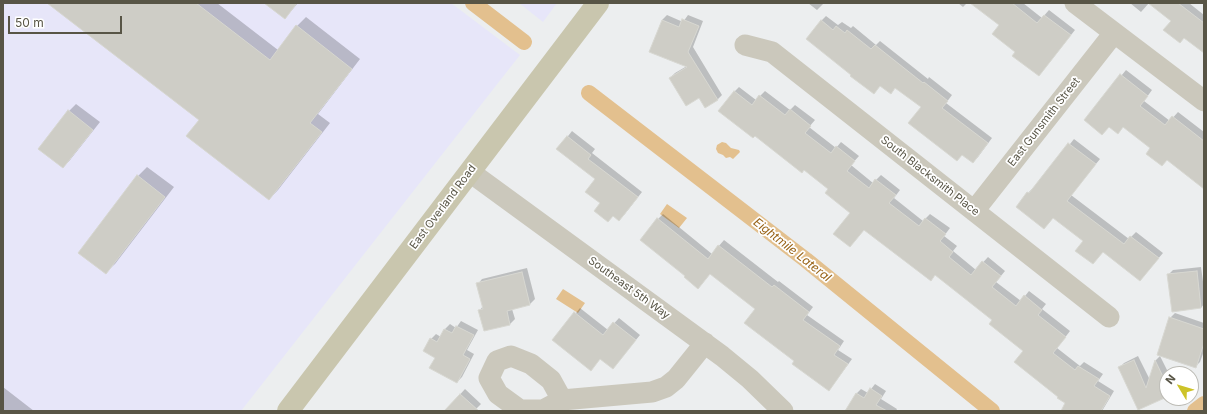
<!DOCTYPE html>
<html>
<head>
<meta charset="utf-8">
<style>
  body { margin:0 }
  #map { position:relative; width:1207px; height:414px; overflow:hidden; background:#eceeef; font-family:Inter,sans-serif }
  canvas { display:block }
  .frame { position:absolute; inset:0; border:4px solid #585546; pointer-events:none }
  .north { position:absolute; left:1159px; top:366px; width:40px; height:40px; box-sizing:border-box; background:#fff; border:1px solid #bcbbb5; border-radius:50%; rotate:308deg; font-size:11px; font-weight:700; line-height:16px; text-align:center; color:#585546 }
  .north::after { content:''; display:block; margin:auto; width:14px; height:18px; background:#cdc328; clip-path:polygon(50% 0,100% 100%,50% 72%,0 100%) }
  .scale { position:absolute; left:8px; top:16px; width:114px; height:18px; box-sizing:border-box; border:2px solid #585546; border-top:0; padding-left:5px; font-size:12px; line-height:14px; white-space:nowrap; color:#585546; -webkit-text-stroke:3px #fff; paint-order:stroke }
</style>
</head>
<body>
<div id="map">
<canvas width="1207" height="414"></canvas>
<div class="frame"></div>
<div class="north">N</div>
<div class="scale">50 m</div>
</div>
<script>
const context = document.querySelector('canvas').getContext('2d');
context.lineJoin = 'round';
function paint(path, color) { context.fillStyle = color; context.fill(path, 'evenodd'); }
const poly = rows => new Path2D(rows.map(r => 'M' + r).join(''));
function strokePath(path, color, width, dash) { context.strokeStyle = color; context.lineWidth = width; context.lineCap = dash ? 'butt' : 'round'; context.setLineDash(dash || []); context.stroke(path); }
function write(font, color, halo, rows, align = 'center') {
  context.font = font + ' Inter,sans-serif'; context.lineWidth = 3.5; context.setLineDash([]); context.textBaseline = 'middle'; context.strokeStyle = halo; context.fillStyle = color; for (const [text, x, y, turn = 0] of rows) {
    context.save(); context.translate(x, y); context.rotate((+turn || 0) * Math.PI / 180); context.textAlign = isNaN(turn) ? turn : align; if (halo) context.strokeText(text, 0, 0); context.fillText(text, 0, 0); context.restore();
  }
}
paint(poly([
  [3,3,451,3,520,55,241,411,3,411],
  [519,3,557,3,543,22]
]), '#e7e6f9');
paint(poly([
  [722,142,726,143,731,148,739,150,740,152,733,159,730,157,726,158,723,155,718,153,716,149,717,145],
  [667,204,687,218,679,228,660,214],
  [563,289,585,303,578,313,556,299]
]), '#e3c08e');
paint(poly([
  [49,3,217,3,278,50,297,26,306,17,360,59,318,114,330,123,278,190,269,199,200,120],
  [266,3,298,3,285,18],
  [808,3,824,3,817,10],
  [958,3,967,3,963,7],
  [972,3,1023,3,1042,18,1049,10,1075,30,1039,75,1017,52,1000,25],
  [1130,3,1189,3,1204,15,1204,52,1172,21,1149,3,1141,12],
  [667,15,683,22,688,15,703,21,693,47,722,95,717,100,699,96,670,78,675,73,687,66,662,20],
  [826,16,838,25,842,22,851,28,853,26,876,45,880,41,928,79,929,77,952,95,946,103,992,138,978,157,973,162,922,107,896,87,881,85,821,21],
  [1126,70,1152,90,1144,101,1170,121,1178,112,1204,132,1204,188,1124,126,1118,133,1109,126,1085,120],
  [739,87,756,100,765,91,790,110,795,105,815,120,809,127,836,148,841,142,859,156,851,165,873,183,881,175,900,190,894,198,923,221,930,214,950,228,944,236,957,246,953,251,976,270,988,257,1005,271,996,282,1021,301,1029,291,1046,304,1042,309,1070,331,1057,348,1080,366,1084,362,1103,374,1098,381,1114,391,1102,411,1062,411,1067,403,1024,351,993,320,936,274,930,280,864,229,850,246,851,213,830,189,734,92],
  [76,104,100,122,70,160,63,167,39,149,69,111],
  [572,131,595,149,592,153,642,192,624,215,601,203,596,179,558,149],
  [1074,139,1100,159,1071,195,1129,239,1136,232,1163,253,1140,280,1103,251,1093,263,1084,240,1054,217,1044,228,1028,193,1033,188,1034,189],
  [147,167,174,187,115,264,105,273,138,176],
  [663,214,712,254,724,240,778,282,779,281,813,307,807,315,844,341,838,350,852,359,833,385,795,361,756,309,710,273,687,276,658,219],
  [1201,267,1204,289,1204,304,1201,308,1168,275,1173,270],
  [527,268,535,299,530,304,512,309,515,319,510,324,485,330,480,310,483,306,478,284,482,279],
  [580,308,608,330,619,318,640,335,613,368,601,358,591,369,554,340],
  [1175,313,1204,323,1204,351,1200,362,1195,367,1170,318],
  [461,321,478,330,467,350,474,354,462,377,457,382,436,357,425,351,431,339,436,334,441,337,445,329,450,324,456,328],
  [1138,356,1150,380,1156,360,1160,356,1169,374,1167,374,1167,396,1138,409,1119,368,1124,363],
  [875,384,886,391,881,399,897,409,896,411,846,411,856,394,861,389,868,393],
  [3,387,34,411,3,411],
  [465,389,481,404,474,411,445,411]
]), '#0003');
strokePath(poly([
  [473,3,524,42],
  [589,93,806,260,992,411],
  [1195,411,1204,404]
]), '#e3c08e', 16);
const building = poly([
  [47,3,196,3,270,60,296,25,352,69,310,123,322,132,269,200,186,136,199,120,47,3],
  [264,3,297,3,285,19,264,3],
  [970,3,1012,3,1037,23,1044,15,1071,35,1039,76,1012,56,1015,52,992,34,999,25,970,3],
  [1148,3,1178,3,1204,23,1204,53,1184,38,1180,43,1163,30,1171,21,1148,3],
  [682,19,699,26,688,52,718,100,705,108,699,98,686,106,669,78,687,67,649,52,662,20,679,27,682,19],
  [821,20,833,30,836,26,845,33,847,30,871,49,875,45,923,83,924,82,948,101,942,108,988,143,973,163,962,155,957,161,908,123,921,107,895,88,891,94,880,86,874,94,850,76,851,75,806,39,821,20],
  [1120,74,1148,96,1140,106,1165,125,1172,116,1204,141,1204,189,1167,160,1162,166,1146,154,1150,148,1123,127,1118,134,1109,127,1102,135,1084,120,1120,74],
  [734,91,752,105,759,95,785,115,790,109,811,126,805,133,831,153,836,146,855,161,847,171,869,188,875,179,896,195,889,203,919,226,925,218,946,234,940,241,953,252,949,257,971,275,982,261,1001,276,992,287,1016,306,1024,295,1042,310,1038,315,1066,337,1053,353,1075,370,1078,366,1099,379,1094,386,1110,396,1101,411,1061,411,1065,403,1057,398,1058,397,1014,362,1023,351,989,324,992,320,935,275,931,281,864,230,850,247,833,234,850,213,825,193,828,189,804,170,802,173,755,136,753,138,718,111,734,91],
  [68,110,93,130,63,168,38,149,68,110],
  [567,136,591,155,588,159,638,197,619,221,613,216,608,222,594,211,600,203,585,192,595,179,556,149,567,136],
  [1068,143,1096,164,1067,201,1124,244,1130,236,1159,258,1140,281,1103,252,1093,264,1075,251,1083,241,1053,218,1044,229,1016,207,1027,192,1029,193,1068,143],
  [137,175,165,197,106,274,78,253,137,175],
  [657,218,708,259,718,245,772,287,774,285,809,312,803,320,840,346,834,355,848,364,829,391,792,364,794,361,744,323,755,309,710,274,698,289,684,277,685,276,640,240,657,218],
  [1197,271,1201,308,1172,312,1167,274,1197,271],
  [522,272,530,305,507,311,510,325,484,331,478,310,483,309,476,283,522,272],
  [574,312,603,335,613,322,636,340,613,369,600,359,591,371,552,340,574,312],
  [1169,317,1204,329,1204,343,1196,368,1157,355,1169,317],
  [456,326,474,335,463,355,470,359,457,383,429,368,435,358,423,351,430,338,437,342,444,329,452,333,456,326],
  [1134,360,1146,388,1155,360,1167,385,1167,397,1138,410,1118,367,1134,360],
  [870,388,882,396,876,405,887,411,845,411,856,393,864,398,870,388],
  [460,394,479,411,444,411,460,394]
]);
paint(building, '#cecdc6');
strokePath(building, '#d7d7d1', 1);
strokePath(poly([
  [1075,3,1204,101],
  [745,45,772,52,1109,317],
  [470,172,722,356,750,379,783,411],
  [974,211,1114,33],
  [562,400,543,410,520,410,498,394,489,378,497,361,511,356,531,364,551,380,562,400,652,392,666,387,676,379,705,343]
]), '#cbc8bc', 21);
strokePath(poly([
  [288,411,598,3]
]), '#c9c6ae', 22);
write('11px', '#585546', '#fff', [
  ["East Gunsmith Street",1044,122,-52],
  ["South Blacksmith Place",930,176,38],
  ["East Overland Road",443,207,-53],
  ["Southeast 5th Way",629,288,36]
]);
write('italic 12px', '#996418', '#fff', [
  ["Eightmile Lateral",792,250,38]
]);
</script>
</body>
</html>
